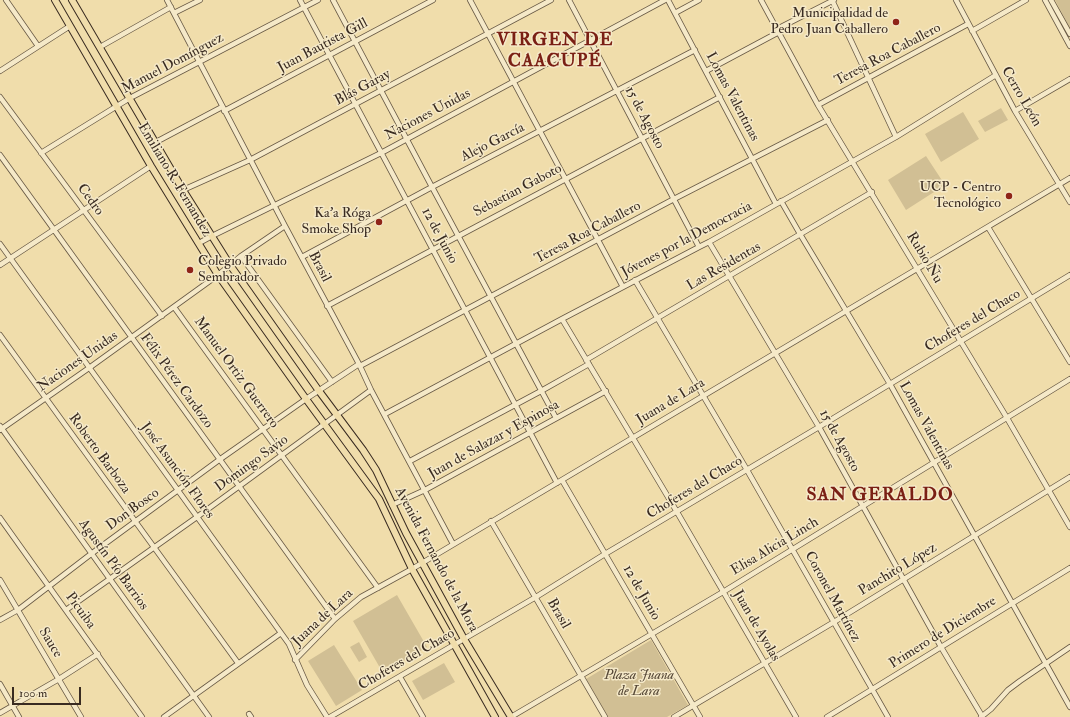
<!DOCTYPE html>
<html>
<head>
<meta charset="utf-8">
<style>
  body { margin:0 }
  #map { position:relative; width:1070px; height:717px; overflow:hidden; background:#f0ddab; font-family:"IM FELL Double Pica",serif }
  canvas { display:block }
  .scale { position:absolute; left:12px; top:687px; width:69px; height:18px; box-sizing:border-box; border:2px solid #392b21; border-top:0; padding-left:5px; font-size:12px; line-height:14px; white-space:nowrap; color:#392b21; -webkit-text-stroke:3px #f5e9c8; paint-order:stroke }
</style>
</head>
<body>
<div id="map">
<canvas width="1070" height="717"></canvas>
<div class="scale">100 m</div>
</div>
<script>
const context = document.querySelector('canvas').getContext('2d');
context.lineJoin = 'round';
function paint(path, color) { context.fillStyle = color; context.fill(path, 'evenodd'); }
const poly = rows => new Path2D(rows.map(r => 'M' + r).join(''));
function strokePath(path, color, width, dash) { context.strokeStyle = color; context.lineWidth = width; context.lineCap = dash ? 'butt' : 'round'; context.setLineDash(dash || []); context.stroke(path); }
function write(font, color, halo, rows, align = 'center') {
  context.font = font + ' "IM FELL Double Pica",serif'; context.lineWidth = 3; context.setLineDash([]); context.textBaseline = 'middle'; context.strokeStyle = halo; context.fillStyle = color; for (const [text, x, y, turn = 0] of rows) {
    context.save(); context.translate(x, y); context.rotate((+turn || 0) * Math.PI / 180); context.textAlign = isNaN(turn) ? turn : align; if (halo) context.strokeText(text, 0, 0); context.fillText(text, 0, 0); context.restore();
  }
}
paint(poly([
  [1055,0,1070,0,1070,28],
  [1001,108,1008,120,985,132,978,121],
  [963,112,979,139,941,162,925,134],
  [926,156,945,185,906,210,888,180],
  [397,595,427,647,383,673,353,621],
  [651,640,688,705,667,717,608,717,586,679],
  [359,642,367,657,359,662,350,647],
  [334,645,362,690,336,706,308,661],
  [444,663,455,682,423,700,412,681]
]), '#d1bf94');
const minor = poly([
  [6,0,38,46],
  [167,0,285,226,359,364,371,390,453,544],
  [300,0,557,483],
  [333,0,432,187,556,418],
  [470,0,623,287],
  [569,0,699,247],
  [668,0,776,204],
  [761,0,818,105,1007,418,1070,527],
  [832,0,896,137],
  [956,0,1015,111,1070,202],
  [1045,0,1070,46],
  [1051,0,1070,34],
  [174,13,200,0],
  [675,13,699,0],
  [777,29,834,0],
  [972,31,1026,0],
  [100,47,171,7],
  [0,71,70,26],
  [706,71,779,32],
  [0,97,162,316],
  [818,105,968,24],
  [224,111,433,0],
  [1015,111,1070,79],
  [156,142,222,107],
  [41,153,130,98,318,0],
  [0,155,335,619],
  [183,190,250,160,551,0],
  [781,201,800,234,890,384,1070,707],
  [988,227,1070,362],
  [709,242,819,427,941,647,982,716],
  [199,243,212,236,381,153,665,0],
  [0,244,289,644,307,685,327,717],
  [241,256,332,382],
  [302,257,432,187,695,50],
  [0,265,151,166],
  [635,280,747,470,888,717],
  [327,306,720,97],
  [174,307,378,588],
  [562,319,677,512,796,717],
  [0,335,238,663],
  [586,360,872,192],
  [360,366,674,199,828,120],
  [385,414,562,319,699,247,709,242,896,137,996,75],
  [0,426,209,717],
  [0,430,89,368,218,275,241,256,285,226],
  [410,461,541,391,589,364],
  [562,480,700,717],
  [392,505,425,490,606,391],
  [0,518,142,717],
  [491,521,605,717],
  [0,580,81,717],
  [66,610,197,517,371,390],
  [0,620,18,610,91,554,219,460,306,399,359,364],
  [295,660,335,619,361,597,412,569,1070,178],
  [400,677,423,717],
  [0,684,19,717],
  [0,713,59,679,98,654],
  [249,714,251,717],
  [164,717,281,633],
  [330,717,536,597,605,554,819,427,1070,275],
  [511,717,723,592,1070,379],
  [674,717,834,622,1070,477],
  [827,717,1070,568],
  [981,717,991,709,1008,690,1020,681,1070,647]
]);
const major = poly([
  [55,0,151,166,218,275,306,399,379,499,412,569,495,717],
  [72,0,183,190,230,265,319,391,363,450,376,470,406,533,464,639,511,717]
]);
strokePath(minor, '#675844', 6);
strokePath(major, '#392b21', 8);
strokePath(minor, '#f5e9c8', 4.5);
strokePath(major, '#f0ddab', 6);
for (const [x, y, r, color] of [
  [896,22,4,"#8f2418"],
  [1009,196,4,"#8f2418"],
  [379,222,4,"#8f2418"],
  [190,270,4,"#8f2418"]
]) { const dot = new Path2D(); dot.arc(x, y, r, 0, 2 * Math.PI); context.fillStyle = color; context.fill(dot); strokePath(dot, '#f5e9c8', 1.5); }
write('14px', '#392b21', '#f5e9c8', [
  ["Municipalidad de",888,14],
  ["Pedro Juan Caballero",888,30],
  ["UCP - Centro",1001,188],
  ["Tecnológico",1001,204],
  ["Ka'a Róga",371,214],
  ["Smoke Shop",371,230],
  ["Colegio Privado",198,262,"left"],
  ["Sembrador",198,278,"left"]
], 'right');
write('14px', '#392b21', '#f5e9c8', [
  ["Juan Bautista Gill",323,46,-28],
  ["Teresa Roa Caballero",888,55,-28],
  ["Manuel Domínguez",173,64,-28],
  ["Blás Garay",363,88,-28],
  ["Lomas Valentinas",732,97,62],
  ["Cerro León",1021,97,60],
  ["Naciones Unidas",428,115,-28],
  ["15 de Agosto",644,118,62],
  ["Alejo García",493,143,-27],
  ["Emiliano R. Fernandez",174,180,59],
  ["Sebastian Gaboto",518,191,-28],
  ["Cedro",90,200,54],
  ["Teresa Roa Caballero",588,233,-28],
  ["12 de Junio",439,236,62],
  ["Jóvenes por la Democracia",687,240,-28],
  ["Rubio Ñu",924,258,59],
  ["Brasil",319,267,62],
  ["Las Residentas",724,267,-30],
  ["Choferes del Chaco",973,321,-31],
  ["Naciones Unidas",78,362,-35],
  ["Manuel Ortiz Guerrero",236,373,54],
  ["Félix Pérez Cardozo",176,381,54],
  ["Juana de Lara",671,402,-31],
  ["Lomas Valentinas",926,426,61],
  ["Juan de Salazar y Espinosa",494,440,-29],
  ["15 de Agosto",839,441,61],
  ["Roberto Barboza",99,454,54],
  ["Domingo Savio",252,464,-36],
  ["José Asunción Flores",177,471,54],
  ["Choferes del Chaco",695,488,-31],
  ["Don Bosco",133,510,-36],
  ["Elisa Alicia Linch",775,547,-31],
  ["Avenida Fernando de la Mora",436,560,62],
  ["Agustín Pío Barrios",113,565,54],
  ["Panchito López",898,570,-31],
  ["12 de Junio",641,593,60],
  ["Coronel Martínez",832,597,61],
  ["Picuiba",80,611,54],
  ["Brasil",558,614,60],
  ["Juana de Lara",323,618,-43],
  ["Juan de Ayolas",756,626,60],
  ["Primero de Diciembre",943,633,-32],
  ["Sauce",50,643,59],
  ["Choferes del Chaco",407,660,-30]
]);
write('italic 14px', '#574938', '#f5e9c8', [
  ["Plaza Juana",639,676],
  ["de Lara",639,692]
]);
context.letterSpacing = '1px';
write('bold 18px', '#7a1f14', '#f5e9c8', [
  ["VIRGEN DE",555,41],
  ["CAACUPÉ",555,62],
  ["SAN GERALDO",880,496]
]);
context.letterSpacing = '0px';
</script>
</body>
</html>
